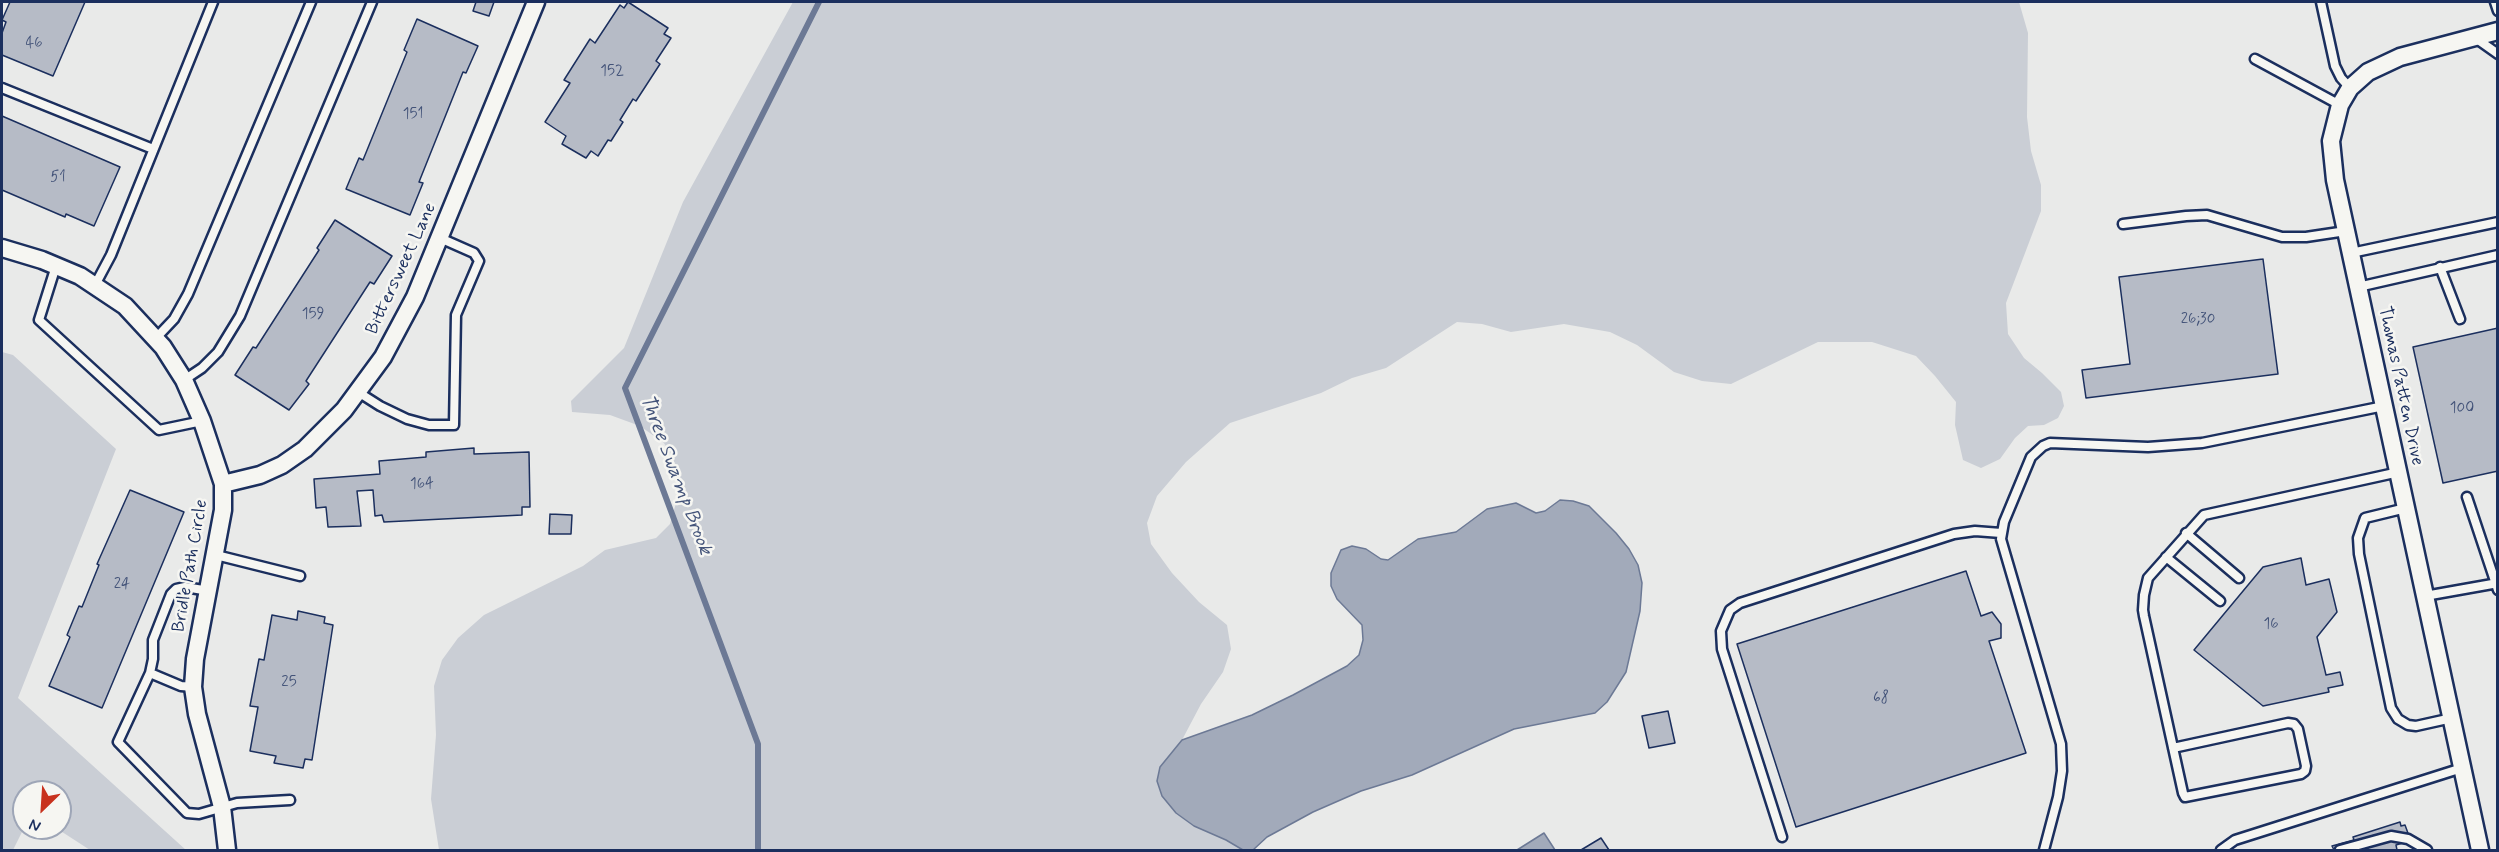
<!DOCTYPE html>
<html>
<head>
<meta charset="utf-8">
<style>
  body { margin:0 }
  #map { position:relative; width:2499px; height:852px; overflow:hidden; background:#e9eae9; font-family:Mynerve,sans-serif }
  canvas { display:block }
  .frame { position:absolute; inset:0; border:3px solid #1b2f5e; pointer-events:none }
  .north { position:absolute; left:12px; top:780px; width:60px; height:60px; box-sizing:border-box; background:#f6f6f2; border:2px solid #9ea6b7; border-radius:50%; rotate:205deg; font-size:16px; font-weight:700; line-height:24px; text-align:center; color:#1b2f5e }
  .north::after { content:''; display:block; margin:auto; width:21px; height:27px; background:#c8321e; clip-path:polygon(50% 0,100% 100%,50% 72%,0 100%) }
</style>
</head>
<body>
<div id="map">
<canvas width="2499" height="852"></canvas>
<div class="frame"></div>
<div class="north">N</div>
</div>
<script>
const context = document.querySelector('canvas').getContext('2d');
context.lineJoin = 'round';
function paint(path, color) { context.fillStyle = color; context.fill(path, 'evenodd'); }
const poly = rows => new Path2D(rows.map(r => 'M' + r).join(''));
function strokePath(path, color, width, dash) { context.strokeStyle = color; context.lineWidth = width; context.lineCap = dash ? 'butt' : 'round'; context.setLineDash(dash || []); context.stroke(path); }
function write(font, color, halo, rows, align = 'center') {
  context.font = font + ' Mynerve,sans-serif'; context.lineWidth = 5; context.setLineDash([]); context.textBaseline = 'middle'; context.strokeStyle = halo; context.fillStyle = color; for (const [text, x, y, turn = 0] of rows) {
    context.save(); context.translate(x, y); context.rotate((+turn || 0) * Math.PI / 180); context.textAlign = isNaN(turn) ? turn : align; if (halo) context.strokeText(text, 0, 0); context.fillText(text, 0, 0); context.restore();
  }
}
paint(poly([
  [793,2,2019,2,2028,33,2027,117,2031,151,2041,185,2041,211,2006,303,2008,334,2024,358,2042,373,2061,392,2064,406,2058,418,2044,425,2028,426,2015,438,2000,459,1981,468,1963,460,1955,425,1956,402,1935,376,1916,356,1872,342,1818,342,1731,384,1702,381,1674,372,1637,345,1610,332,1564,324,1511,332,1482,324,1457,322,1386,368,1352,378,1321,393,1230,423,1186,462,1157,496,1147,523,1151,544,1172,573,1199,602,1227,625,1231,649,1223,672,1201,704,1182,740,1160,767,1176,813,1194,826,1226,840,1243,850,439,850,431,799,436,735,434,686,442,660,458,638,484,615,583,566,605,550,656,538,670,524,680,489,677,467,664,443,640,426,610,415,572,412,571,401,624,348,683,202],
  [2,352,13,355,116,449,18,698,186,850,90,850,56,828,60,828,60,792,24,792,24,828,13,850,2,850]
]), '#caced5');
const water = poly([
  [1560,500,1573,501,1589,506,1616,533,1629,549,1638,565,1642,583,1640,611,1626,672,1607,702,1595,713,1514,729,1412,775,1361,791,1313,812,1267,837,1253,850,1243,850,1226,840,1194,826,1176,813,1162,796,1157,781,1160,767,1182,740,1252,715,1293,695,1347,666,1359,655,1363,640,1362,625,1337,599,1331,586,1331,573,1341,550,1352,546,1366,549,1381,559,1388,560,1418,539,1456,532,1487,509,1516,503,1536,513,1545,511,1560,500],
  [1544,833,1555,850,1517,850,1544,833]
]);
paint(water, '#a2aaba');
strokePath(water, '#6c7995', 1.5);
strokePath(poly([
  [758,850,758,744,625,388,819,2]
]), '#6c7995', 6);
const building = poly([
  [10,2,85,2,53,76,2,55,2,33,6,22,2,20,10,2],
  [476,2,494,2,489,16,473,11,476,2],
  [628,2,668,28,664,34,671,38,656,61,660,64,636,101,633,99,620,120,623,122,611,141,608,140,598,156,591,151,586,158,562,144,566,136,545,122,570,83,564,80,590,39,595,43,620,5,624,8,628,2],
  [417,19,478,46,466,73,463,72,419,182,423,183,410,215,346,189,359,158,363,160,407,52,404,50,417,19],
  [2,116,120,167,94,226,66,214,65,217,2,190,2,116],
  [335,220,392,256,374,284,370,282,306,381,309,384,289,410,235,375,253,347,256,348,319,250,317,248,335,220],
  [2263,259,2278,374,2086,398,2082,370,2130,364,2119,277,2263,259],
  [2498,328,2498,471,2443,483,2413,347,2498,328],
  [474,448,474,454,529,452,530,507,522,507,522,515,384,522,382,515,375,516,373,490,357,491,361,526,328,527,326,507,316,508,314,479,380,474,379,461,426,457,426,452,474,448],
  [130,490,184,512,102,708,49,686,70,637,67,635,79,606,82,607,99,565,97,564,130,490],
  [550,514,572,515,571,534,549,534,550,514],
  [2301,558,2306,585,2329,579,2337,612,2317,637,2326,675,2340,672,2343,685,2328,688,2329,692,2263,706,2194,650,2263,567,2301,558],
  [1966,571,1981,616,1992,612,2001,624,2001,638,1989,641,2026,753,1796,827,1737,644,1966,571],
  [298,611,325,617,324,623,333,625,312,760,305,759,303,768,274,763,276,756,250,751,258,707,250,706,259,659,264,660,272,615,297,620,298,611],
  [1668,711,1675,743,1649,748,1642,716,1668,711],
  [2400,822,2401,826,2405,825,2409,836,2406,842,2396,845,2397,850,2334,850,2332,846,2354,840,2353,837,2400,822],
  [1601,838,1609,850,1581,850,1601,838]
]);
paint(building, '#b6bbc6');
strokePath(building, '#1b2f5e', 1.5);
const lane = poly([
  [2321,2,2335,66,2341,78,2350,88],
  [2495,2,2498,11],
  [2474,37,2498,54],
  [2255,59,2340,105],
  [2,88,153,149],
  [2123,224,2186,216,2207,215,2282,237,2306,237,2346,231],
  [2351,253,2498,222],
  [56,266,39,320,159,430,202,421],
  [2440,267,2460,319],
  [95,285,111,255,213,2],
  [2358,287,2498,255],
  [156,338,174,319,188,294,311,2],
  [184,380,202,368,218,352,240,316,372,2],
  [358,392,380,406,407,419,429,425,454,425,456,315,479,261,474,253,440,238],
  [2467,497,2498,590],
  [2406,508,2365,518,2358,538,2359,554,2391,708,2398,719,2408,725,2416,726,2452,718],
  [2186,533,2239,578],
  [216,555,300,576],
  [2166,557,2220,601],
  [209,591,185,587,176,589,171,594,153,640,153,659,150,673,118,742,187,813,199,814,237,803,290,800],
  [2425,596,2498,583],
  [150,673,181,686,193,687],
  [2173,748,2288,723,2294,724,2298,729,2306,766,2305,771,2301,774,2185,797,2183,793,2144,616,2143,610,2144,595,2148,578,2204,515,2399,472],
  [1782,837,1722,649,1721,631,1730,610,1740,603,1954,534,1975,531,2001,533],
  [2044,850,2058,797,2062,771,2061,744,2001,539,2004,522,2031,457,2043,446,2050,443,2148,447,2202,443,2384,406],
  [2221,850,2235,840,2462,768],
  [2340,850,2391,836,2408,839,2427,850]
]);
const street = poly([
  [2,248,42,260,80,276,125,306,163,347,184,380,202,421,223,484,223,510,195,659,193,687,197,714,222,807,227,850],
  [223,484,260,475,282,465,305,449,344,410,383,357,415,297,536,2],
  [2480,850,2335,180,2331,141,2340,105,2350,88,2368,72,2400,57,2498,31]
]);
strokePath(lane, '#1b2f5e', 13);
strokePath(street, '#1b2f5e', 21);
strokePath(lane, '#f6f6f2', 8);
strokePath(street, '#f6f6f2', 16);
write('15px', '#425278', null, [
  ["46",34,44],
  ["152",612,72],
  ["151",413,115],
  ["51",58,178],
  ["159",313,315],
  ["26;30",2198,320],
  ["100",2462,409],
  ["164",422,485],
  ["24",122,585],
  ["16",2271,625],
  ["25",289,683],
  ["68",1881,699]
]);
write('18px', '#1b2f5e', '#f6f6f2', [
  ["Bittersweet Lane",402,269,-65],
  ["Thomas Patten Drive",2400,386,78],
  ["Bridle Path Circle",191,566,-80]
]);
write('italic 20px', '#44547a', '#f6f6f2', [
  ["Three Swamp Brook",675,475,69]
]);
</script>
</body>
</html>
